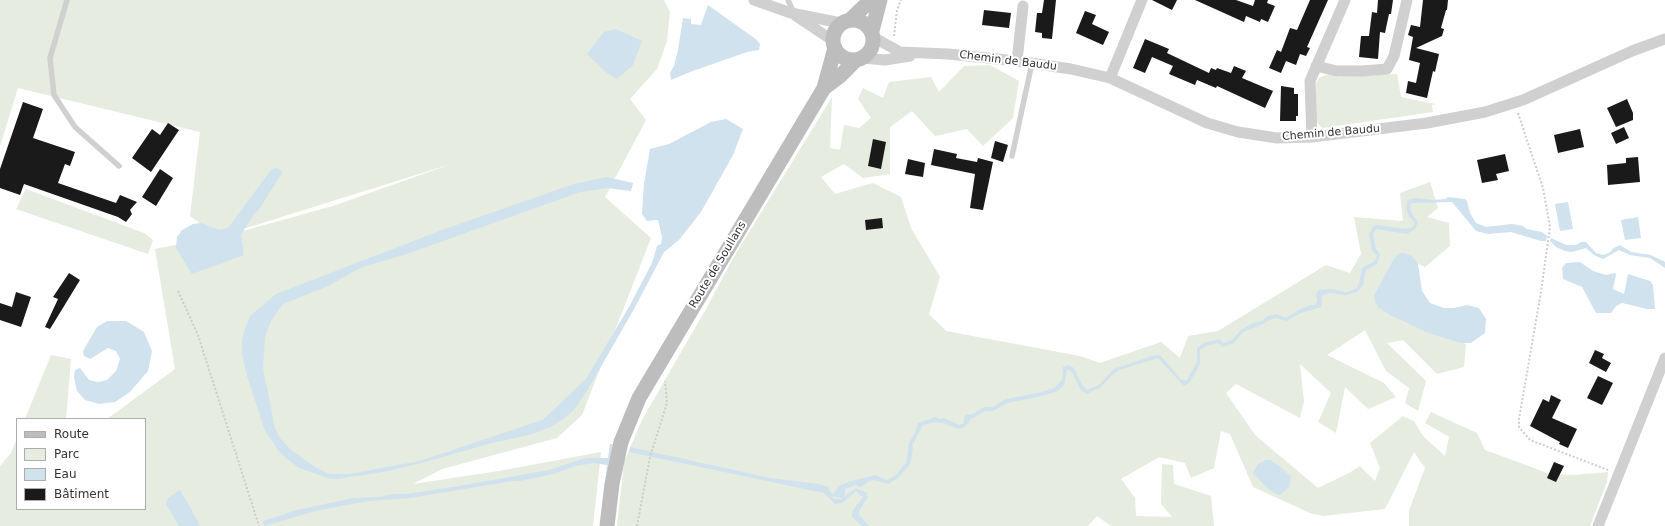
<!DOCTYPE html>
<html>
<head>
<meta charset="utf-8">
<style>
  body { margin:0 }
  #map { position:relative; width:1665px; height:526px; overflow:hidden; background:#fff; font-family:"DejaVu Sans",sans-serif }
  canvas { display:block }
  .legend { position:absolute; left:16px; top:418px; width:130px; height:92px; box-sizing:border-box; background:#fff; border:1px solid #adadad; margin:0; padding:5px 7px; list-style:none; font-size:12px; color:#333 }
  .legend li { display:flex; align-items:center; gap:8px; height:20px }
  .legend b { width:20px; border:1px solid #adadad }
</style>
</head>
<body>
<div id="map">
<canvas width="1665" height="526"></canvas>
<ul class="legend">
<li><b style="height:5px;background:#bdbdbd"></b>Route</li>
<li><b style="height:11px;background:#e6ecdf"></b>Parc</li>
<li><b style="height:11px;background:#cfe2ee"></b>Eau</li>
<li><b style="height:11px;background:#1a1a1a"></b>Bâtiment</li>
</ul>
</div>
<script>
const context = document.querySelector('canvas').getContext('2d');
context.lineJoin = 'round';
function paint(path, color) { context.fillStyle = color; context.fill(path, 'evenodd'); }
const poly = rows => new Path2D(rows.map(r => 'M' + r).join(''));
function strokePath(path, color, width, dash) { context.strokeStyle = color; context.lineWidth = width; context.lineCap = dash ? 'butt' : 'round'; context.setLineDash(dash || []); context.stroke(path); }
function write(font, color, halo, rows, align = 'center') {
  context.font = font + ' "DejaVu Sans",sans-serif'; context.lineWidth = 4; context.setLineDash([]); context.textBaseline = 'middle'; context.strokeStyle = halo; context.fillStyle = color; for (const [text, x, y, turn = 0] of rows) {
    context.save(); context.translate(x, y); context.rotate((+turn || 0) * Math.PI / 180); context.textAlign = isNaN(turn) ? turn : align; if (halo) context.strokeText(text, 0, 0); context.fillText(text, 0, 0); context.restore();
  }
}
paint(poly([
  [0,0,664,0,670,12,667,41,657,69,630,99,646,120,605,197,651,238,582,415,557,438,442,469,413,484,499,471,601,452,593,526,0,526,0,466,11,453,17,438,17,509,145,509,145,419,107,419,175,369,155,249,218,236,190,216,200,132,18,88,0,146],
  [451,164,336,205,243,231,224,235],
  [990,65,1019,81,1013,118,983,146,967,129,935,136,912,111,890,127,890,174,863,178,844,164,821,177,835,194,873,183,901,197,911,228,940,277,929,314,946,331,1080,356,1100,363,1161,342,1180,358,1188,336,1218,331,1326,265,1350,273,1361,254,1354,217,1403,221,1400,193,1430,182,1438,208,1427,217,1449,223,1450,246,1425,267,1398,254,1379,308,1466,344,1464,367,1437,374,1403,340,1387,343,1426,381,1418,411,1405,403,1409,388,1386,371,1365,330,1327,355,1384,383,1396,397,1368,409,1345,387,1336,433,1318,422,1331,393,1300,364,1304,401,1300,418,1236,384,1226,393,1255,435,1318,488,1349,473,1360,466,1375,481,1380,468,1370,443,1403,416,1414,421,1423,436,1445,456,1449,437,1425,423,1431,412,1477,433,1485,450,1550,474,1573,475,1608,472,1607,482,1590,526,1409,526,1409,510,1425,468,1414,452,1385,509,1323,516,1310,513,1253,487,1230,434,1221,431,1214,468,1191,478,1185,463,1159,457,1121,479,1135,498,1136,516,1172,517,1161,504,1162,464,1173,465,1174,484,1211,496,1214,526,1111,526,1097,516,1088,526,617,526,624,462,643,418,706,309,732,260,832,97,830,148,840,150,844,125,859,128,871,118,858,99,863,88,883,98,889,82,931,77,939,92,964,66],
  [1334,74,1338,77,1397,74,1401,97,1435,104,1432,105,1433,112,1323,128,1319,125,1316,119,1316,83,1319,78,1326,75],
  [26,189,144,233,153,240,148,254,16,209],
  [51,355,71,359,66,419,25,419]
]), '#e6ecdf');
paint(poly([
  [708,5,757,40,760,44,759,50,747,52,690,72,671,80,670,73,674,66,678,50,683,18,691,19,691,24,701,25],
  [616,29,642,41,633,65,617,79,608,74,587,54,604,32],
  [726,119,743,129,733,155,701,212,679,240,664,252,634,309,587,391,574,410,563,419,550,427,529,435,488,444,432,460,389,471,337,479,328,478,299,468,281,454,272,441,265,431,247,376,242,354,242,340,245,328,250,316,276,294,442,230,574,184,607,177,633,183,631,191,607,188,580,192,404,255,362,267,328,286,283,304,271,321,265,337,263,368,275,428,280,438,291,450,315,467,329,474,349,474,420,461,542,420,547,416,586,379,629,307,652,263,657,246,661,244,662,237,658,220,647,221,642,214,644,184,650,149,669,144,711,122],
  [275,168,280,169,282,173,258,211,254,214,241,235,244,255,192,274,176,248,177,237,182,230,193,224,201,223,219,230,228,228,271,170],
  [1448,197,1465,199,1467,201,1470,213,1476,223,1486,227,1512,224,1523,226,1527,229,1542,232,1547,236,1546,241,1541,241,1511,232,1488,234,1476,231,1452,202,1411,203,1410,207,1412,214,1418,222,1415,229,1407,234,1376,229,1373,234,1376,249,1380,254,1377,264,1366,270,1363,285,1357,292,1346,295,1330,293,1322,295,1321,307,1301,313,1286,321,1276,318,1269,320,1263,324,1243,332,1234,343,1223,347,1218,343,1206,346,1200,350,1200,363,1198,368,1190,382,1184,386,1158,358,1119,370,1112,375,1101,387,1087,394,1080,389,1072,372,1067,369,1065,382,1063,387,1055,392,1038,397,1007,403,993,411,985,411,971,419,965,427,959,429,943,423,935,422,923,425,913,444,912,455,910,464,898,478,888,484,874,480,869,481,861,487,856,485,845,489,845,495,842,498,831,496,834,499,841,499,856,488,867,493,868,497,859,511,859,515,869,526,862,526,852,517,852,514,853,510,864,496,861,496,856,491,842,503,835,504,824,493,629,452,630,447,770,478,819,484,828,487,831,493,834,493,839,486,848,482,875,475,887,480,895,476,906,463,909,443,915,433,918,423,936,417,939,419,944,418,959,425,963,424,965,415,973,414,984,407,992,407,1006,399,1038,393,1054,388,1062,380,1063,367,1068,365,1074,368,1082,385,1087,390,1099,385,1114,369,1155,355,1160,355,1181,380,1187,380,1197,362,1197,348,1204,343,1219,339,1224,343,1232,340,1241,330,1253,323,1262,321,1267,316,1277,314,1286,318,1300,309,1311,305,1315,305,1317,301,1316,294,1319,290,1331,289,1347,292,1357,288,1359,283,1362,268,1375,261,1377,255,1372,251,1369,233,1374,226,1377,225,1406,229,1413,227,1415,222,1409,217,1406,208,1408,200,1416,198,1433,200,1446,199],
  [1568,202,1573,229,1560,231,1555,204],
  [1638,217,1641,238,1625,240,1621,220],
  [1551,238,1566,245,1576,245,1581,242,1586,242,1596,253,1603,255,1609,253,1614,248,1620,245,1631,252,1651,255,1665,262,1665,268,1650,258,1630,255,1619,250,1603,259,1594,255,1586,248,1572,252,1565,251,1556,247,1550,241],
  [1403,253,1412,256,1418,264,1422,291,1430,303,1444,308,1454,308,1467,305,1479,308,1486,319,1485,333,1471,343,1461,343,1431,334,1390,315,1379,308,1375,302,1374,296,1392,262,1398,254],
  [1580,262,1593,271,1606,275,1615,273,1616,275,1613,289,1624,294,1628,274,1650,281,1653,285,1655,309,1647,309,1622,303,1616,306,1611,313,1596,313,1582,287,1563,279,1562,268,1566,263],
  [107,321,126,321,144,332,152,351,148,371,130,392,115,402,99,404,85,400,77,391,74,377,75,370,80,368,89,380,98,382,107,380,116,371,120,359,116,351,108,348,90,359,84,356,83,351,97,327],
  [610,444,613,444,602,509,607,465,594,463,576,466,553,474,520,481,513,481,410,498,369,501,319,510,264,526,263,521,297,510,353,498,379,497,393,494,407,494,459,486,549,470,586,458,608,458],
  [1265,460,1270,460,1282,468,1291,477,1289,487,1280,495,1274,493,1265,486,1253,473,1258,464],
  [180,490,191,509,200,526,179,526,166,504,168,498]
]), '#cfe2ee');
paint(poly([
  [1044,0,1056,0,1052,39,1042,38,1042,33,1035,32,1037,13,1042,13],
  [1152,0,1177,0,1172,10],
  [1195,0,1236,0,1253,6,1255,0,1268,0,1267,3,1275,6,1268,22,1261,19,1260,22,1246,16,1244,22],
  [1310,0,1328,0,1307,47,1310,48,1306,56,1300,54,1296,65,1286,61,1281,73,1269,68,1277,50,1281,52,1290,28,1297,30],
  [1378,0,1393,0,1391,14,1389,14,1385,33,1380,32,1378,59,1359,57,1361,36,1369,36,1372,12,1377,13],
  [1423,0,1448,0,1447,10,1446,10,1441,28,1444,29,1442,36,1416,48,1439,54,1435,72,1433,71,1427,98,1406,93,1408,81,1416,83,1420,63,1409,60,1413,37,1408,35,1411,25,1420,27],
  [984,10,1011,13,1009,28,982,25],
  [1085,11,1096,15,1092,24,1109,32,1103,45,1076,33],
  [1145,39,1169,49,1167,53,1209,73,1211,68,1216,70,1217,68,1231,73,1234,66,1246,71,1242,78,1273,91,1265,108,1217,86,1216,88,1197,80,1195,85,1169,74,1173,66,1152,57,1145,73,1133,68],
  [1281,86,1294,88,1294,94,1298,94,1298,116,1296,116,1296,121,1280,121],
  [1627,99,1633,113,1633,120,1616,127,1607,108],
  [23,102,43,109,33,138,75,152,70,166,65,164,58,183,116,203,120,195,137,202,130,210,132,214,126,222,118,217,24,184,20,195,0,188,0,169],
  [168,123,179,130,151,172,132,158,152,129,160,135],
  [1624,127,1629,138,1616,144,1611,133],
  [1580,129,1584,147,1558,153,1554,135],
  [873,139,886,142,881,169,868,166],
  [995,141,1008,145,1003,162,991,158],
  [934,149,957,154,956,158,977,162,978,158,993,162,983,210,970,208,975,174,931,165],
  [1505,154,1509,171,1496,174,1498,180,1482,183,1477,160],
  [1638,157,1640,182,1608,185,1607,165,1626,163,1626,158],
  [908,159,925,163,923,177,905,174],
  [160,169,173,178,156,206,142,197],
  [882,218,883,228,866,230,865,220],
  [69,273,80,280,50,329,45,327,58,299,53,297],
  [16,292,31,297,21,327,0,320,0,303,12,307],
  [1595,350,1604,354,1602,358,1611,363,1606,372,1589,363],
  [1598,376,1613,383,1602,405,1587,398],
  [1551,395,1561,400,1552,418,1577,429,1568,448,1559,444,1560,442,1530,426,1543,399,1549,402],
  [1554,462,1564,466,1556,482,1547,478]
]), '#1a1a1a');
strokePath(poly([
  [894,36,897,10,901,0],
  [1518,113,1543,188,1550,227,1541,292,1519,419,1519,427,1530,440,1608,470],
  [178,291,198,335,259,526],
  [637,526,650,457,667,403,665,381]
]), '#cdcdcd', 2, [2, 2]);
strokePath(poly([
  [67,0,50,58,54,95,75,127,119,166],
  [788,0,794,13],
  [1012,156,1032,63]
]), '#d0d0d0', 5.5);
strokePath(poly([
  [754,0,791,13,841,23],
  [796,16,832,40],
  [873,37,900,52,948,54,1017,61,1071,69,1110,78,1207,123,1238,132,1277,138,1312,137,1427,123,1485,112,1523,100,1632,51,1665,39],
  [862,58,885,60,910,56],
  [1017,61,1023,6],
  [1316,66,1337,71,1362,71,1387,69,1394,56,1407,0],
  [1110,78,1142,0],
  [1312,137,1310,81,1345,0],
  [1598,526,1665,358]
]), '#d0d0d0', 11);
strokePath(poly([
  [851,19,871,0],
  '833 40a20 20 0 1 1 40 0a20 20 0 1 1-40 0Z',
  [872,31,880,0],
  [824,88,840,76,856,60],
  [607,526,612,484,621,442,639,398,824,88,835,48]
]), '#bdbdbd', 15);
write('11px', '#333', '#fff', [
  ["Chemin de Baudu",1008,61,7],
  ["Chemin de Baudu",1331,133,-5],
  ["Route de Soullans",718,265,-59]
]);
</script>
</body>
</html>
